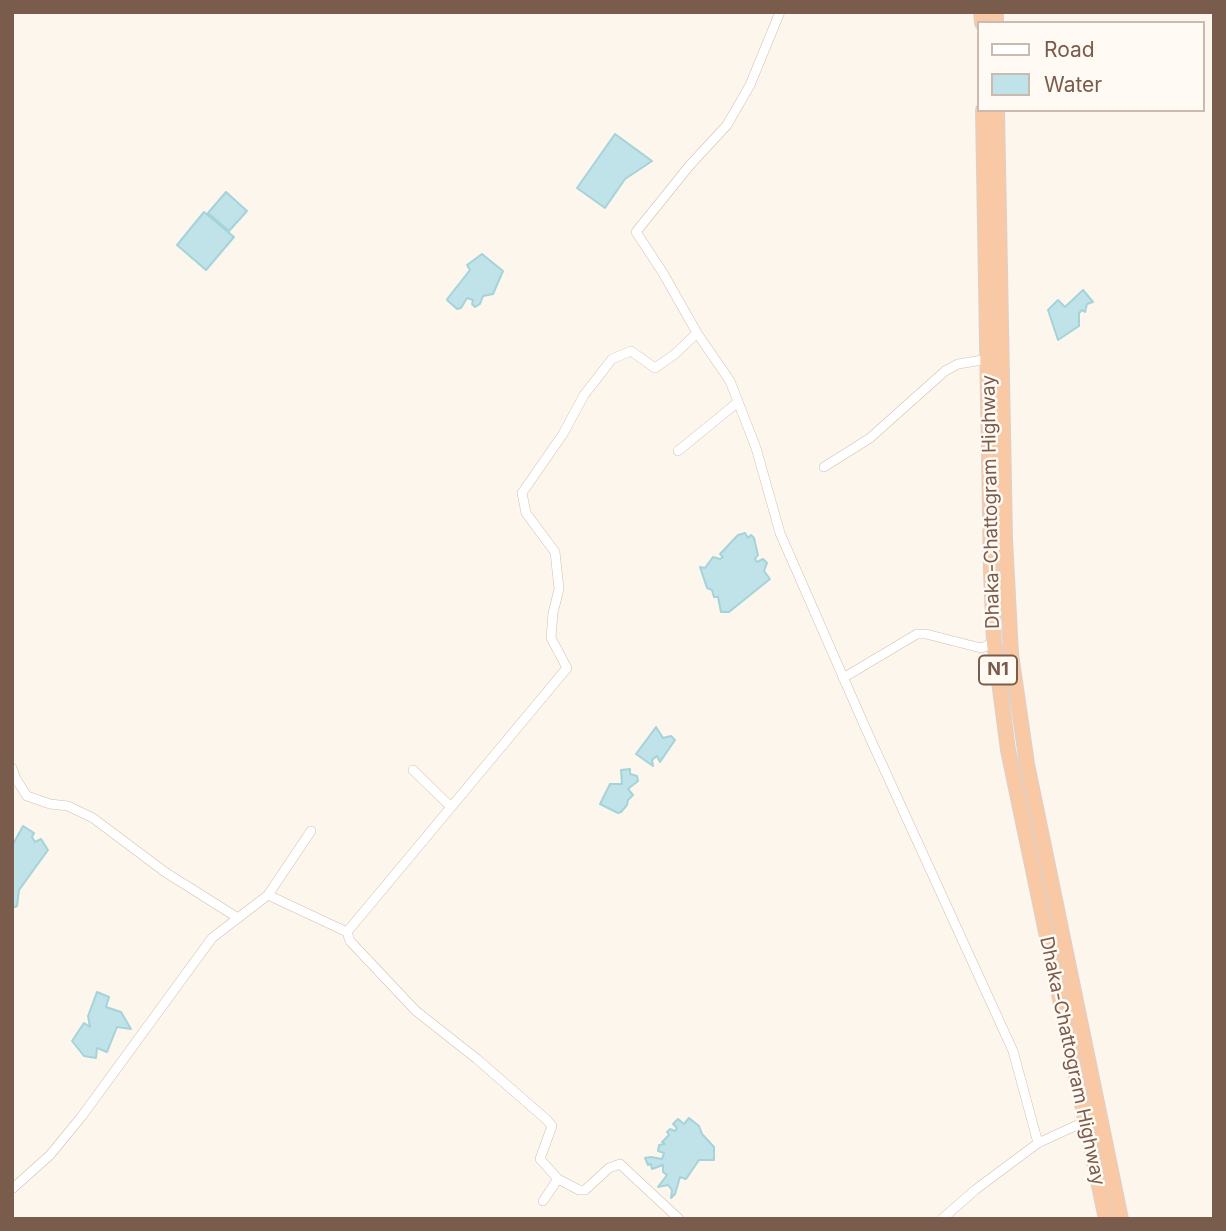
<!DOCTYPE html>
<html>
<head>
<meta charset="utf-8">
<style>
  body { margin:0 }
  #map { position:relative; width:1226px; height:1231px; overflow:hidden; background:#fdf6ec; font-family:Inter,sans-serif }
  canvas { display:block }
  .frame { position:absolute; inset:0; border:14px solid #7a5c4d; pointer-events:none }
  .legend { position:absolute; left:977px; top:21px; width:228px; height:91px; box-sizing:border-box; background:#fffaf3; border:2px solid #cabbb1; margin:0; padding:9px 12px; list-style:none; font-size:21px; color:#7a5c4d }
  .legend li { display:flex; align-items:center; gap:14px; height:35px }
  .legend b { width:35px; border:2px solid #cabbb1 }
</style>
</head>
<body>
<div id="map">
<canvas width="1226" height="1231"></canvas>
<div class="frame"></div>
<ul class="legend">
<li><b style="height:9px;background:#fff"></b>Road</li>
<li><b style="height:19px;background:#bfe3e8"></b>Water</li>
</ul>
</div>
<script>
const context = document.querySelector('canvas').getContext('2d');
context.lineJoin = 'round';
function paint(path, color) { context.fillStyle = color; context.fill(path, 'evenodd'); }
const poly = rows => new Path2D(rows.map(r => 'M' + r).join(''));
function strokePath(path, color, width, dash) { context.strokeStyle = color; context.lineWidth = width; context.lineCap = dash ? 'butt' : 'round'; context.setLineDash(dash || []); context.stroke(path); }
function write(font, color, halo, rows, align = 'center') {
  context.font = font + ' Inter,sans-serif'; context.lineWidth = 5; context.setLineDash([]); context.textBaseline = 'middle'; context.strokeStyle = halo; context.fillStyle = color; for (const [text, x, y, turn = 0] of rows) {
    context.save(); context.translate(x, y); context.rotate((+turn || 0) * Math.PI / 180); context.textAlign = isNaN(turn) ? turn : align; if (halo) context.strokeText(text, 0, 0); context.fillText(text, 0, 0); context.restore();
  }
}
const water = poly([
  [615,134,652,161,625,179,605,208,577,188,615,134],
  [226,192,247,211,229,231,208,213,226,192],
  [204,212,234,237,206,270,177,245,204,212],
  [482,254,503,271,493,294,483,296,480,304,475,307,472,304,473,300,467,298,461,308,457,309,447,300,448,298,470,270,467,265,482,254],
  [1083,290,1093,302,1087,304,1085,312,1082,310,1079,313,1079,326,1058,340,1048,310,1058,300,1065,307,1083,290],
  [745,533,748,538,751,535,754,538,758,555,755,559,757,562,763,559,767,563,764,571,770,579,729,612,721,612,718,597,714,597,712,590,707,588,700,567,705,568,713,557,720,559,723,557,720,554,738,535,745,533],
  [656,727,663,738,671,736,675,740,660,762,657,756,652,760,653,766,636,754,656,727],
  [630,769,630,774,637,776,638,781,628,789,633,795,628,800,627,805,621,812,618,813,600,804,610,784,622,784,621,770,630,769],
  [23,826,34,833,32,837,35,842,41,839,48,850,19,890,17,906,12,908,12,846,23,826],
  [97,992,109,997,106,1007,121,1012,131,1029,117,1027,107,1052,97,1048,96,1058,84,1056,72,1041,84,1023,90,1027,88,1016,97,992],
  [689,1118,699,1126,702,1134,714,1147,714,1160,699,1160,686,1179,680,1177,675,1194,671,1198,672,1190,668,1185,658,1187,667,1175,663,1172,663,1165,652,1169,651,1164,648,1165,645,1158,651,1157,662,1159,664,1153,658,1151,659,1145,665,1144,662,1142,669,1135,667,1132,670,1129,675,1131,677,1128,673,1124,678,1119,684,1124,689,1118]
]);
paint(water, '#bfe3e8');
strokePath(water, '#a5d3da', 2);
const minor = poly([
  [780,12,750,85,727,125,690,165,636,232,663,273,697,333,730,381,756,448,780,533,865,727,1013,1051,1038,1143],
  [678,451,738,402],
  [824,467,870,438,945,371,958,364,989,359],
  [843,678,917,634,926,634,981,648,994,643],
  [12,768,16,779,27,796,50,804,68,806,93,818,165,872,238,918],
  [413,770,451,807],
  [268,895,311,831],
  [347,932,350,941,416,1011,477,1059,547,1120,552,1126,540,1159,558,1179,579,1190,585,1190,609,1168,620,1164,679,1219],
  [12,1189,50,1155,82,1116,212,938,268,895,347,932,567,668,551,638,553,613,559,589,555,552,526,513,522,493,563,434,584,395,612,359,631,351,655,368,675,354,697,333],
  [543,1201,558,1179],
  [942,1219,975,1190,1038,1143,1086,1121]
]);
const trunk = poly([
  [981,12,982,23],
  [996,12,996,23],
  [983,110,991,571,994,643,1008,750,1106,1219],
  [997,110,1005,539,1011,654,1027,764,1121,1219]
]);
strokePath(minor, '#d1beb0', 10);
strokePath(trunk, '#dad1cd', 16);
strokePath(minor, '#fff', 9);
strokePath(trunk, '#f9c8a4', 14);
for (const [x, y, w] of [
  [998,670,38]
]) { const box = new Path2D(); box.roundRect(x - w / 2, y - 14.5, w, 29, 5); context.fillStyle = '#fffaf3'; context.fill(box); strokePath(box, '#7a5c4d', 2); }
write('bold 18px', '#7a5c4d', null, [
  ["N1",998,670]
]);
write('19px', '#7a5c4d', '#fffaf3', [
  ["Dhaka-Chattogram Highway",991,502,-91],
  ["Dhaka-Chattogram Highway",1072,1061,78]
]);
</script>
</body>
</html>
